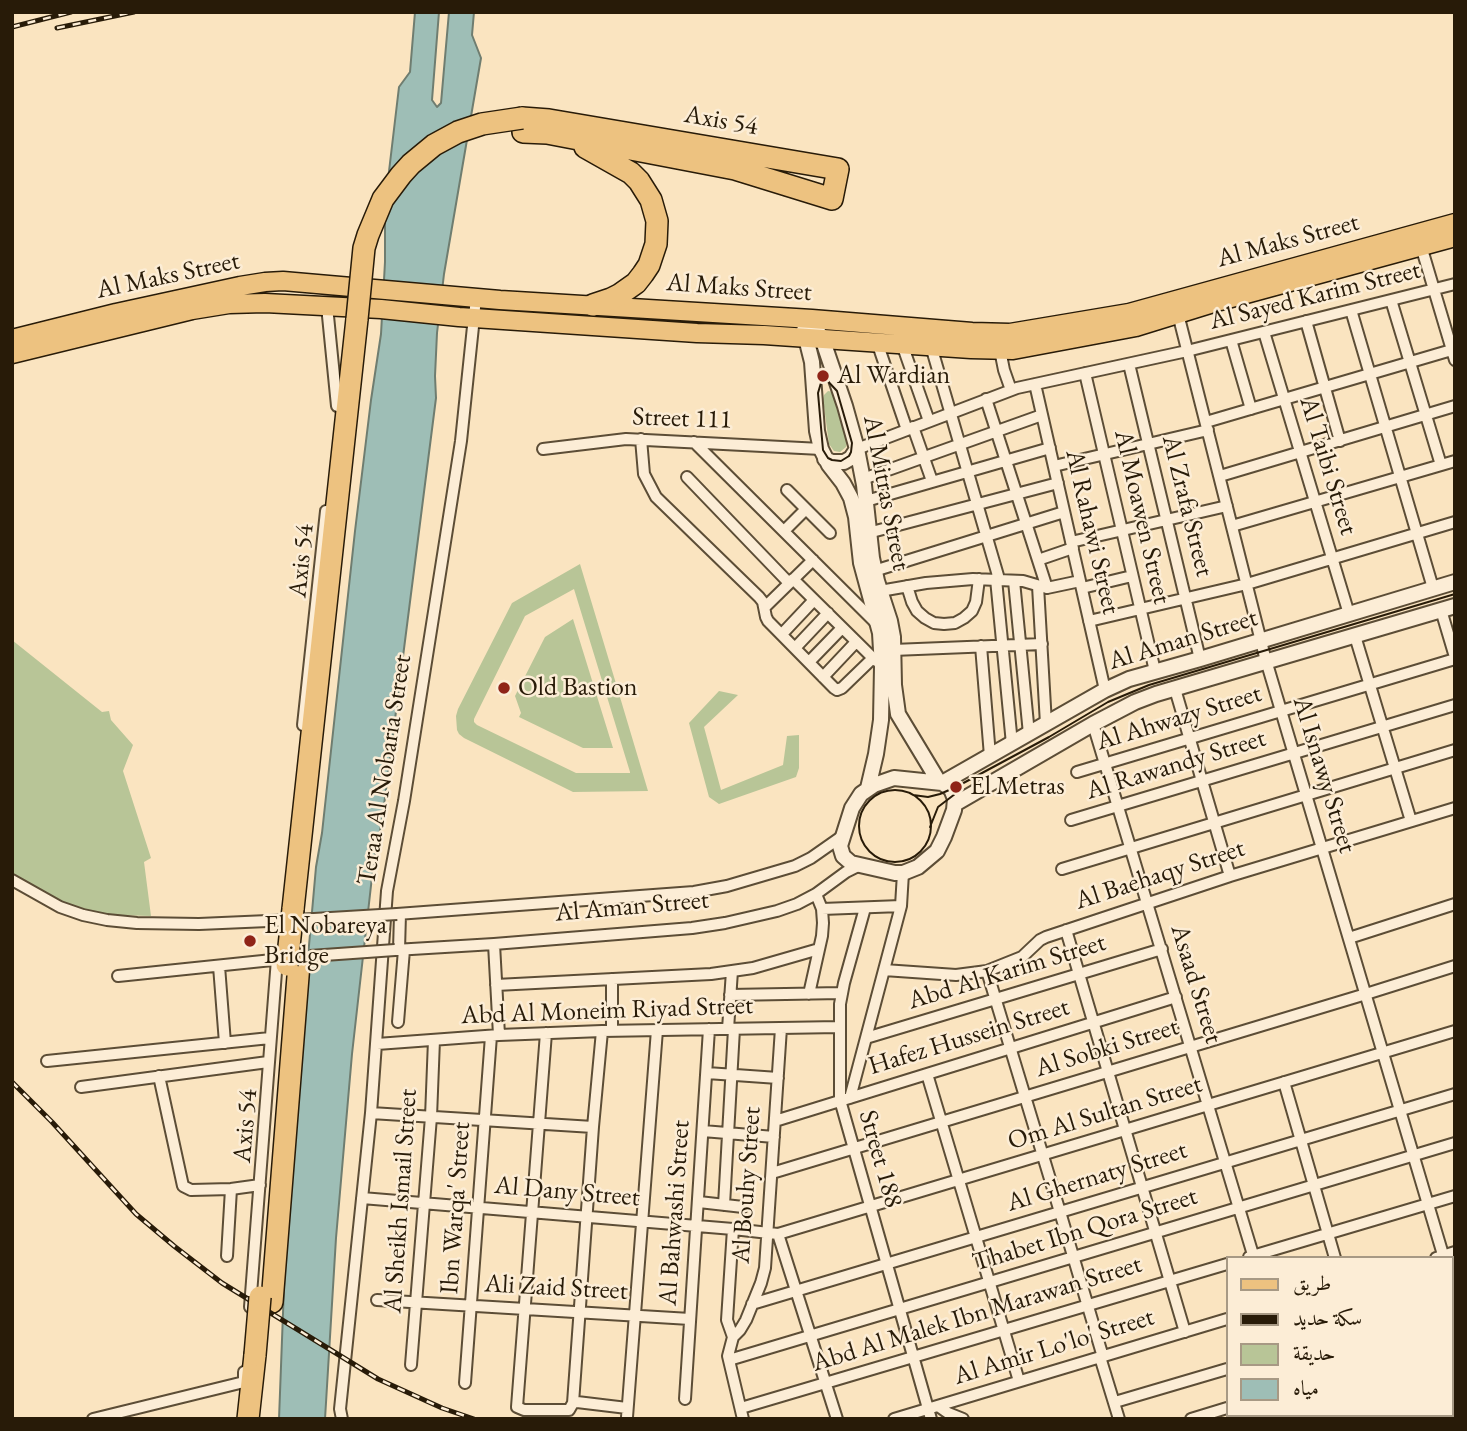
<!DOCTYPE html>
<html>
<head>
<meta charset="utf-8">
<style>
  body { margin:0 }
  #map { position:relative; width:1467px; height:1431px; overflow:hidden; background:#fae4c0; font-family:"EB Garamond",Amiri,serif }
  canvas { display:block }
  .frame { position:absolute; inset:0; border:14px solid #281b08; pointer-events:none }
  .legend { position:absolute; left:1226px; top:1256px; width:228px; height:161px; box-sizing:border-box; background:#fcedd6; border:2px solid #a79984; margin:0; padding:9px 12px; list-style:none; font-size:21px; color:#281b08 }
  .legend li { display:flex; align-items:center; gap:14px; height:35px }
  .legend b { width:35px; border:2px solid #a79984 }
</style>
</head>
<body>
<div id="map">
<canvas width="1467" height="1431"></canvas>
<div class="frame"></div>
<ul class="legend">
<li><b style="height:9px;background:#edc280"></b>طريق</li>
<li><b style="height:9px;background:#281b08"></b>سكة حديد</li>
<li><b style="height:19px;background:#b8c597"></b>حديقة</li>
<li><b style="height:19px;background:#9ebeb6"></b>مياه</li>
</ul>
</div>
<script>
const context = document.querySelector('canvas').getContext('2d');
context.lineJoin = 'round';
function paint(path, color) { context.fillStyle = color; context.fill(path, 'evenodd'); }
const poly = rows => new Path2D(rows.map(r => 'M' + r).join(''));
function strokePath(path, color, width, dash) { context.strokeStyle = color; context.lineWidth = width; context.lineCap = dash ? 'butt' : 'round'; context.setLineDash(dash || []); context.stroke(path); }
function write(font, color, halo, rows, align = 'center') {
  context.font = font + ' "EB Garamond",serif'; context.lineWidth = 5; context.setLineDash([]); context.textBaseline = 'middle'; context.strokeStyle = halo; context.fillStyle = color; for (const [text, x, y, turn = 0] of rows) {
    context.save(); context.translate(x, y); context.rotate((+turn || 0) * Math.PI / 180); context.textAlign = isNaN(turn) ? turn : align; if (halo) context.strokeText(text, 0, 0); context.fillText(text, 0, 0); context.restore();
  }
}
paint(poly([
  [828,391,833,392,836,395,847,442,846,447,840,452,834,451,829,444,823,399,824,395],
  [580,564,614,677,648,791,573,792,464,738,459,734,457,730,456,716,458,709,512,603],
  [574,589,630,772,630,773,576,773,477,725,474,722,474,719,525,616],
  [573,619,613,748,583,748,519,717,521,713,515,696,545,637],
  [12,640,102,712,109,711,111,720,133,745,123,771,151,858,144,862,151,916,113,915,85,910,60,901,12,875],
  [719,691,738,695,704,727,721,790,783,765,787,736,799,735,799,768,796,777,719,804,709,797,689,723]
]), '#b8c597');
const water = poly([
  [415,12,439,12,432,100,437,107,441,103,449,12,474,12,472,35,481,58,444,274,437,333,435,376,436,398,382,821,374,859,352,1054,336,1238,325,1419,279,1419,288,1181,316,867,322,833,355,531,371,400,381,334,385,262,385,205,399,87,410,72,415,12]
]);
paint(water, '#9ebeb6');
strokePath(water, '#6f7d70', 2);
const minor = poly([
  [1421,246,1455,360],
  [1391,300,1441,465],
  [327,306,337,406],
  [1177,310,1265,657,1444,1258],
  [1351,310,1433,588],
  [1306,321,1340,441],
  [1264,332,1349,614],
  [1231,340,1251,409],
  [877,342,907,430],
  [902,344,929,421],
  [999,345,1004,370,1011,390],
  [931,346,999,579],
  [1129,364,1200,659],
  [1085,373,1155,671],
  [1035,384,1105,690],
  [986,399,1047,588],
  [1206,422,1455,349],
  [913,427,932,481],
  [641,439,644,474,656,497,759,597,763,602,766,617,768,621,834,688,837,690,842,688,873,658],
  [694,442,878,625],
  [543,449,626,439,821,449],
  [857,449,1017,388,1187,351,1455,284],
  [1054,466,1208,430],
  [1220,476,1455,406],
  [687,477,789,583],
  [863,479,1042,415],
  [787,490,830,533],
  [866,501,1050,448],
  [1232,526,1455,461],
  [784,531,806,509],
  [868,533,1058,483],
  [1071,542,1227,506],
  [1038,560,1073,548],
  [874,571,1064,512],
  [793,579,876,661],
  [996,579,1012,744],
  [1014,581,1029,734],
  [907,586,912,602,917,611,925,618,934,623,944,624,955,623,964,618,972,611,976,602,979,579],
  [1038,586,1046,724],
  [1082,588,1132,576],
  [880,591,926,583,973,579,1023,581,1047,588,1080,581],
  [765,607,813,560],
  [1441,610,1455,657],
  [1089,621,1247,584,1455,522],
  [782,634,814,600],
  [1355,636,1411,821],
  [981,646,990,756],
  [795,648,828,613],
  [893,650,1042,644],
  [809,662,842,628],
  [823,677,856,642],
  [1175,689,1230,876],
  [1093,724,1254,1258],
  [303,725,326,511],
  [1077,772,1455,659],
  [1071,820,1455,705],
  [1062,869,1455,750],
  [12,880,60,907,83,915,107,920,137,923,199,924,314,919],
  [865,908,844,983,840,1004,840,1100,931,1419],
  [822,909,901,906],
  [397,914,694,892,727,886,795,866,811,858,841,837],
  [1066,930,1185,1332],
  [1349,938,1455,904],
  [494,944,499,1035],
  [395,950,494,944,692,928,725,923,777,911,797,904,816,894,846,872,860,865],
  [399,950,400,914],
  [219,966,225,1043],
  [884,970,956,975,987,971,1022,957,1040,940,1046,937,1230,876,1455,808],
  [987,971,1060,1212,1103,1357],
  [118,976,282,959],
  [612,979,612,1030],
  [496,985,711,974,753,968,819,949],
  [809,994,822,936,823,923,822,909,816,894],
  [730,995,841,993],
  [398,1022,404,950],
  [728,1029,732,971],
  [546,1033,517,1407,524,1410,569,1410,573,1403,577,1402,627,1408],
  [866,1038,1162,949],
  [377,1044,499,1035,602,1031,839,1027],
  [47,1061,270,1038],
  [707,1073,778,1078],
  [927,1074,1019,1381],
  [159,1076,183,1186,191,1190,231,1189,260,1185],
  [1284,1082,1335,1258],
  [81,1087,268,1062],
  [850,1098,901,906,903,873],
  [371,1113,593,1127],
  [775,1121,1176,997],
  [703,1131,774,1137],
  [772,1173,1366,994,1455,966],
  [362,1198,733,1229,778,1234,1455,1031],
  [699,1202,743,1207],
  [724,1205,734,1029],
  [733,1229,727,1320,733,1337,728,1356,743,1419],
  [778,1234,837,1419],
  [227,1256,231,1189],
  [1249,1257,1455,1196],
  [1436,1258,1455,1252],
  [1451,1282,1455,1294],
  [377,1300,690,1319],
  [752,1304,1455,1094],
  [250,1307,277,959],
  [733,1337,740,1330,746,1320,761,1283,765,1268,781,1028],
  [1100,1357,1119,1419],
  [729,1360,1455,1143],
  [411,1365,431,1117,434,1040],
  [465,1383,491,1036],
  [685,1399,709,1029],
  [1115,1402,1227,1369],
  [573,1403,593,1127,602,1031],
  [938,1406,948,1413,963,1419],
  [741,1408,1227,1264],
  [1300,1415,1301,1419],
  [1403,1415,1404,1419],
  [627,1417,657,1030],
  [93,1419,244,1382,244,1372],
  [342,1419,340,1409,371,1113,387,891,404,801,461,441,476,298],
  [894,1419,1227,1319],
  [1191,1419,1227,1408]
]);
const tertiary = poly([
  [804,319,814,326,822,338,845,406,857,449,864,485,872,558,877,581,890,621,893,637,894,685,898,714,939,782],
  [804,330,812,362,817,431,821,449,829,465,843,483,851,498,856,517,861,563,880,633,882,667,881,720,876,754,868,788],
  [825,459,832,462,844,462,851,458,857,449],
  [894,778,942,783,951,789,955,799,954,810,944,837,937,851,918,867,903,873,895,873,851,863,843,856,840,846,852,808,861,794,874,785,894,778],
  [942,783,1105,690,1129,679,1200,659,1455,582],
  [955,804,1093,724,1135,702,1156,694,1455,606]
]);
const primary = poly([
  [12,339,116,313,240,286,265,282,283,281,500,300,812,319,972,332,1010,333,1129,313,1455,223],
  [12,354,192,310,229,304,265,303,381,309,459,317,697,333,764,335,971,349,1013,350,1136,327,1220,301,1455,237]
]);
const motorway = poly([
  [522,118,549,120,838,169,832,199,735,169,547,133,523,132],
  [585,147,631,173,639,181,651,200,657,221,656,244,649,265,643,274,636,283,619,295,611,299,593,305],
  [293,909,357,319],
  [272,1302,299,964],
  [248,1419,255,1355]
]);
strokePath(minor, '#5c4d36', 14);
strokePath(tertiary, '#5c4d36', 18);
strokePath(primary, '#281b08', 21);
strokePath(motorway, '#281b08', 24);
strokePath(minor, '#fcedd6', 10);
strokePath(tertiary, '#fcedd6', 14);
strokePath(primary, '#edc280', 18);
strokePath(motorway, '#edc280', 21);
strokePath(poly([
  [823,376,837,391,852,443,851,452,849,456,841,461,832,460,828,458,823,450,818,393,823,376],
  '859 826a36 36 0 1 1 72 0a36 36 0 1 1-72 0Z',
  [913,795,928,797,940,794,956,787,1049,737,1108,702,1149,685,1455,594],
  [930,827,938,807,955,794]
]), '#281b08', 2);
const rail = poly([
  [12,27,71,12],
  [57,28,134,12],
  [12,1082,52,1122,136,1214,174,1246,222,1283,378,1379,442,1408,474,1419]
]);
strokePath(rail, '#281b08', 5);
strokePath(rail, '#fcedd6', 2.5, [8]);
const minorBridge = poly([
  [314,919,397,914],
  [310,956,395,950]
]);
const motorwayBridge = poly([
  [357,319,364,248,368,235,383,199,401,175,411,164,434,145,458,132,482,124,522,118],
  [287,965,293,909],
  [255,1355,260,1297]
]);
strokePath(minorBridge, '#5c4d36', 14, []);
strokePath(motorwayBridge, '#281b08', 24, []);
strokePath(minorBridge, '#fcedd6', 10);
strokePath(motorwayBridge, '#edc280', 21);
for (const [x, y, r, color] of [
  [823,376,7,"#8f2418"],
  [504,688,7,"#8f2418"],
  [956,787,7,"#8f2418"],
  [250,941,7,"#8f2418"]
]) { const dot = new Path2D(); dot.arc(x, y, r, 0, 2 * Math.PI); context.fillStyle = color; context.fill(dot); strokePath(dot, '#fcedd6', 2.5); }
write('26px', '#281b08', '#fcedd6', [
  ["Axis 54",721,121,10],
  ["Al Maks Street",1288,241,-15],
  ["Al Maks Street",168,276,-12],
  ["Al Maks Street",739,288,4],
  ["Al Sayed Karim Street",1315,296,-14],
  ["Street 111",682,419,2],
  ["Al Taibi Street",1328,466,73],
  ["Al Mitras Street",886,493,79],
  ["Al Zrafa Street",1187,506,76],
  ["Al Moawen Street",1142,517,77],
  ["Al Rahawi Street",1092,532,77],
  ["Axis 54",302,561,-84],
  ["Al Aman Street",1183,640,-17],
  ["Al Ahwazy Street",1179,718,-17],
  ["Al Rawandy Street",1176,765,-17],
  ["Teraa Al Nobaria Street",385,770,-81],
  ["Al Isnawy Street",1324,775,73],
  ["Al Baehaqy Street",1160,875,-18],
  ["Al Aman Street",632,907,-5],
  ["Abd Al Karim Street",1007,972,-17],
  ["Asaad Street",1196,984,73],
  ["Abd Al Moneim Riyad Street",607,1011,-2],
  ["Hafez Hussein Street",969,1037,-17],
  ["Al Sobki Street",1107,1048,-17],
  ["Om Al Sultan Street",1105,1113,-17],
  ["Axis 54",246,1126,-85],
  ["Street 188",880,1159,74],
  ["Al Ghernaty Street",1097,1177,-17],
  ["Al Bouhy Street",747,1185,-86],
  ["Al Dany Street",567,1192,5],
  ["Al Sheikh Ismail Street",401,1201,-86],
  ["Ibn Warqa' Street",456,1208,-86],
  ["Al Bahwashi Street",675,1213,-86],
  ["Thabet Ibn Qora Street",1085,1230,-17],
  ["Ali Zaid Street",556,1288,3],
  ["Abd Al Malek Ibn Marawan Street",977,1314,-17],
  ["Al Amir Lo'lo' Street",1054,1347,-17]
]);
write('26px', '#281b08', '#fcedd6', [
  ["Al Wardian",837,376],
  ["Old Bastion",518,688],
  ["El Metras",970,787],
  ["El Nobareya",264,926],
  ["Bridge",264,956]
], 'left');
</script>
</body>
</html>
